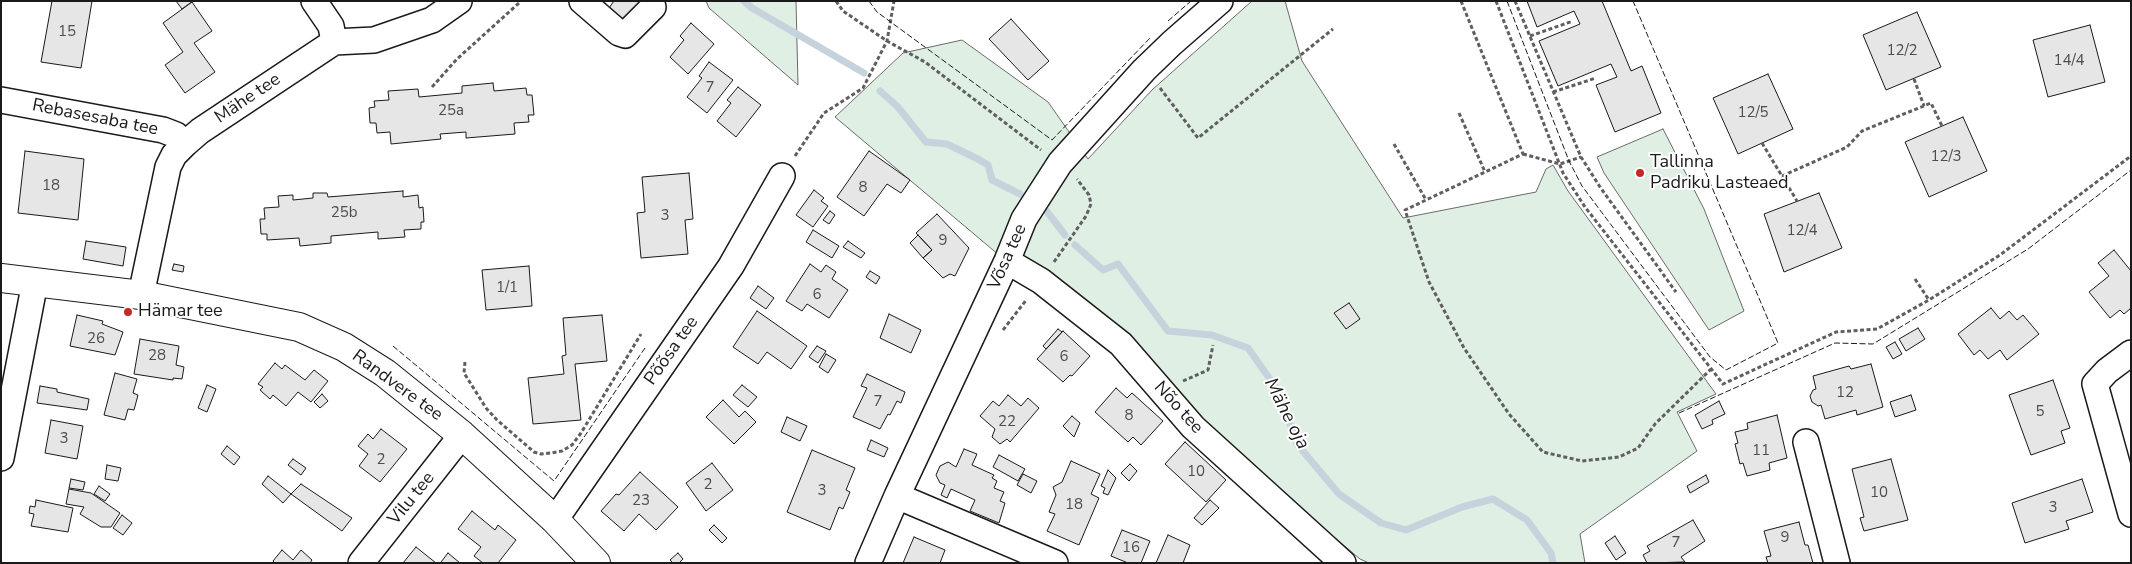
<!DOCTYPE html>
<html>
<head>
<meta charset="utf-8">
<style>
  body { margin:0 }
  #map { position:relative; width:2132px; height:564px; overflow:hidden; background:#fff; font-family:"Nunito Sans",sans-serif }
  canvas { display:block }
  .frame { position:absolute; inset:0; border:2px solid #1a1a1a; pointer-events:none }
</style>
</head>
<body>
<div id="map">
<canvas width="2132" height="564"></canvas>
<div class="frame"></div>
</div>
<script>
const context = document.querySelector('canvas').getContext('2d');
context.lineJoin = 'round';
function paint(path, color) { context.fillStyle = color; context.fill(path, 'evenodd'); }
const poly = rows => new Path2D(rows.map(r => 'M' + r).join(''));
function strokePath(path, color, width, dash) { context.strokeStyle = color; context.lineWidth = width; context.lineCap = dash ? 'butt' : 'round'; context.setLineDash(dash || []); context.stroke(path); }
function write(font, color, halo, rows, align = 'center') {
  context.font = font + ' "Nunito Sans",sans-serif'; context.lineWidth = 4; context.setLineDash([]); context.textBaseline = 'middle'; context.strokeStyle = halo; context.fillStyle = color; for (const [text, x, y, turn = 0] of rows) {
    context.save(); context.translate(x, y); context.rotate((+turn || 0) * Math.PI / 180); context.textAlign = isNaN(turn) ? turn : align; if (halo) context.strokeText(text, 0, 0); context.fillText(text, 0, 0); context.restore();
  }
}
const green = poly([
  [706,1,796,1,798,85,709,8,706,1],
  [1252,1,1285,1,1302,61,1403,218,1536,192,1546,169,1553,165,1568,191,1716,394,1677,412,1697,451,1580,534,1585,563,1369,563,1360,559,835,117,903,53,962,40,1048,102,1088,159,1152,90,1252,1],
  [1663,129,1704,209,1744,311,1709,330,1604,173,1597,157,1663,129]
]);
paint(green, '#e0efe3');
strokePath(green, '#6a6a6a', 1);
strokePath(poly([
  [744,1,752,8,864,73],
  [880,91,897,106,926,142,947,144,978,159,988,165,992,180,1020,194],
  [1045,209,1065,235],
  [1075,245,1103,270,1118,264,1168,331,1212,335,1248,348,1279,392,1297,444,1339,494,1381,523,1406,530,1462,507,1493,499,1527,520,1551,553,1553,563]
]), '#c6d2dc', 7);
const building = poly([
  [52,1,92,1,81,68,41,62,52,1],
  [176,1,193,1,182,9,176,1],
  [614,1,646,1,628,25,609,8,614,1],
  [1527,1,1602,1,1631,71,1642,66,1661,113,1615,132,1596,85,1617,77,1611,64,1558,86,1539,41,1580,24,1574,11,1537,27,1527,1],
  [192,2,212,31,194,43,215,72,185,93,165,65,183,52,163,23,192,2],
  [1917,12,1941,67,1886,90,1863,35,1917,12],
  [1011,19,1049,61,1028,80,989,39,1011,19],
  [691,23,714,44,688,74,670,57,684,40,680,36,691,23],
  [2090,25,2105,82,2048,97,2033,40,2090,25],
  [709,62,733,80,707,113,687,97,702,78,699,76,709,62],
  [1768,74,1793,129,1738,154,1713,98,1768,74],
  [493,83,494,91,526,88,527,95,532,95,534,115,528,115,529,122,514,123,515,134,466,138,466,132,440,134,441,139,391,144,390,132,377,133,376,123,370,123,369,108,375,107,374,101,389,100,388,91,418,89,419,97,462,93,462,86,493,83],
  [738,87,761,105,736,137,717,121,731,103,727,100,738,87],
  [1963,117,1987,171,1929,197,1905,142,1963,117],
  [25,151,84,159,78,220,18,213,25,151],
  [869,151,910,180,901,193,887,184,864,216,837,197,869,151],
  [689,173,693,219,685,220,688,254,641,258,637,213,645,212,642,177,689,173],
  [814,190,824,198,821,201,828,206,813,227,796,215,814,190],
  [403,191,403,197,418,195,419,208,423,207,424,222,421,222,421,229,404,230,405,237,378,239,378,232,331,236,331,243,300,246,299,238,267,240,267,234,261,234,260,219,265,219,264,208,279,207,278,196,293,195,293,200,313,198,313,193,327,193,328,197,403,191],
  [1819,193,1842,248,1784,272,1764,214,1819,193],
  [830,211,835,215,829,224,823,220,830,211],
  [937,214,969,248,955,276,950,274,943,278,923,258,932,250,916,233,937,214],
  [813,230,839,246,832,258,806,242,813,230],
  [918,235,932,250,923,258,910,243,918,235],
  [86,241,126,247,123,266,83,259,86,241],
  [848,241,865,253,861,258,843,247,848,241],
  [2114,250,2131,271,2131,308,2124,314,2120,310,2110,318,2089,292,2109,276,2098,263,2114,250],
  [174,264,184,266,183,272,172,270,174,264],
  [810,264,821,272,826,265,836,272,832,279,848,290,829,318,807,304,802,311,786,301,810,264],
  [529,266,532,306,486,310,482,270,529,266],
  [870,271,880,277,876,284,866,277,870,271],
  [758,286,774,298,766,309,750,298,758,286],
  [1349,303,1360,319,1346,329,1334,313,1349,303],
  [1991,308,2000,319,2009,311,2017,320,2023,315,2039,334,2007,360,2000,350,1988,359,1980,350,1974,355,1958,334,1991,308],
  [757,311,807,346,791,369,767,352,758,364,733,347,757,311],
  [889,314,921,330,911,353,880,338,889,314],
  [77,315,103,321,102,324,123,332,115,355,70,346,77,315],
  [602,315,607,361,575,364,581,420,533,424,528,378,564,374,562,356,566,355,563,318,602,315],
  [1918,328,1925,339,1906,351,1899,339,1918,328],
  [1058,329,1062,332,1046,349,1043,346,1058,329],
  [1063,331,1090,356,1072,376,1070,375,1063,382,1037,359,1063,331],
  [140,339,179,346,176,365,184,367,182,379,173,378,173,380,134,374,140,339],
  [1895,342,1902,354,1893,359,1886,347,1895,342],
  [817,346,826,351,818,363,809,357,817,346],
  [826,354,836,360,828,373,819,367,826,354],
  [275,363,282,369,285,365,305,380,314,370,328,381,311,402,298,392,286,406,273,395,270,399,260,390,263,387,258,384,275,363],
  [1871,364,1883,407,1857,415,1856,410,1825,419,1821,405,1818,406,1812,402,1810,396,1813,390,1816,389,1813,376,1849,366,1851,369,1871,364],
  [115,373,137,379,133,393,138,395,134,410,128,409,125,420,104,415,115,373],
  [867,374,905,392,901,403,897,401,890,415,888,414,880,429,853,417,867,388,861,386,867,374],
  [2053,380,2070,428,2061,431,2065,443,2031,455,2009,395,2053,380],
  [207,385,216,389,207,412,198,408,207,385],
  [742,385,757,397,748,407,733,395,742,385],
  [40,386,57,389,57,392,89,399,87,410,37,403,40,386],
  [1116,388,1127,398,1132,393,1163,421,1141,445,1133,437,1128,442,1095,412,1116,388],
  [322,394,328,401,320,408,314,402,322,394],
  [1008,395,1021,406,1028,398,1039,408,1010,442,1007,439,1000,444,992,437,995,429,980,416,993,401,999,406,1008,395],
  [1911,395,1916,410,1895,417,1890,402,1911,395],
  [723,400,739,417,745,411,756,422,734,444,706,417,723,400],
  [1719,401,1725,414,1712,420,1713,424,1702,429,1695,415,1719,401],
  [1777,415,1787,458,1769,463,1770,470,1747,476,1743,463,1740,464,1735,444,1738,443,1735,432,1748,429,1747,423,1777,415],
  [1072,416,1080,423,1074,437,1063,426,1072,416],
  [787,417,807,426,800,441,781,432,787,417],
  [51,420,83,426,77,459,45,453,51,420],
  [381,429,407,449,380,482,359,466,368,454,358,446,368,434,373,439,381,429],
  [871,440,888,448,884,457,867,450,871,440],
  [1185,442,1226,480,1206,502,1165,464,1185,442],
  [227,446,240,457,234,465,221,454,227,446],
  [964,449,977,454,972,465,994,475,992,478,997,481,994,488,1004,492,1000,501,1005,503,999,523,970,511,975,500,951,489,947,498,941,495,945,485,940,483,936,475,940,466,948,462,956,467,964,449],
  [812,450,855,468,846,490,850,492,843,509,839,507,830,530,787,512,812,450],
  [999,455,1025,469,1018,481,993,467,999,455],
  [293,459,306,468,301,475,288,465,293,459],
  [1891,459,1908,520,1864,531,1860,518,1864,517,1852,469,1891,459],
  [1071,461,1100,474,1091,494,1099,498,1079,545,1047,531,1055,514,1049,512,1056,495,1053,487,1062,482,1071,461],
  [712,463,733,490,706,511,686,483,712,463],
  [1130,464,1137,471,1129,481,1121,473,1130,464],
  [107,465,121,468,118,481,105,479,107,465],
  [1108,470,1116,478,1108,495,1103,493,1105,488,1101,486,1108,470],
  [640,472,678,507,656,530,639,514,624,531,601,511,616,494,619,495,640,472],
  [1023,474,1037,481,1031,493,1017,485,1023,474],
  [1706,475,1709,482,1690,493,1687,486,1706,475],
  [268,476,291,494,283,503,262,484,268,476],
  [71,479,85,482,83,490,69,488,71,479],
  [2082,479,2093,512,2066,521,2069,529,2025,543,2012,503,2082,479],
  [301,484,352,518,342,531,291,494,301,484],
  [99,486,110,494,105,501,94,494,99,486],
  [69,489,91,493,120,513,111,527,101,527,80,514,84,507,66,504,69,489],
  [36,500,73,508,68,532,31,526,34,514,29,513,30,506,35,507,36,500],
  [1210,500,1219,508,1202,525,1194,518,1210,500],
  [472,511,495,530,498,525,516,540,498,563,483,563,474,556,481,547,458,529,472,511],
  [122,515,132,523,123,535,113,528,122,515],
  [1693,520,1705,541,1681,557,1685,562,1647,563,1643,555,1650,551,1647,546,1693,520],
  [1799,522,1805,545,1808,545,1813,563,1768,563,1766,557,1771,556,1764,531,1799,522],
  [714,525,727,538,722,543,709,530,714,525],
  [1122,530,1150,541,1141,563,1128,563,1111,556,1122,530],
  [1168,535,1190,545,1183,563,1156,563,1168,535],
  [1615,536,1626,553,1616,560,1605,543,1615,536],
  [914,537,945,550,940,563,903,563,914,537],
  [416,547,436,563,403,563,416,547],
  [282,550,293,560,301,550,312,560,310,563,275,563,273,561,282,550],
  [448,553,460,563,442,563,441,562,448,553],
  [678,553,683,559,679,563,673,563,670,560,678,553]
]);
paint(building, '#e6e6e6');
strokePath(building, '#1a1a1a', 1);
const minor = poly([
  [314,1,331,26,334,42],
  [582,1,619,33,625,35,653,7],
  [1,100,163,130,176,135,185,144],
  [1007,261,1041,281,1121,344,1193,427,1343,563],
  [141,295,168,167,174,155,185,144,200,131,334,42,374,40,432,20,459,1],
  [2131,353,2107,371,2095,384,2131,514],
  [1806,442,1837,563],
  [1,458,35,282],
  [897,496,1055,563],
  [555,520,731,266,782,176],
  [361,563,462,435],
  [868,563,897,496,1007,261,1024,219,1060,163,1144,70,1172,43,1220,1]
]);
const major = poly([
  [1,278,141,295,299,327,344,347,385,373,462,435,555,520,596,563]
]);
strokePath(minor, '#1a1a1a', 28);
strokePath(major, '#1a1a1a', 30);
strokePath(poly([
  [836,1,843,11,887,41,925,62,1041,150],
  [1461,1,1523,154,1405,210,1429,282,1464,348,1509,414,1543,452,1582,461,1619,457,1638,448,1655,424,1711,369],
  [1496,1,1563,173,1585,207,1723,384,1836,332,1877,329,1929,300,2000,255,2131,156],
  [1515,1,1581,157,1600,187,1676,292],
  [1530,36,1573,21],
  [1914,79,1924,106],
  [432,87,457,59,519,3],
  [1160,88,1198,138,1333,29],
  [1553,92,1596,78],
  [1459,113,1485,172],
  [1762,143,1797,201],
  [1394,144,1426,200],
  [1523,154,1560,164,1581,157],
  [795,156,824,113,863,88,887,41,894,1],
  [1782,176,1847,147,1862,131,1931,103,1942,126],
  [1054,262,1086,216,1091,204,1089,195,1077,179],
  [1915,279,1929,300],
  [1003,330,1027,299],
  [465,362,464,373,486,408,497,420,534,452,541,454,551,453,562,451,572,445,581,433,641,334],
  [1183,381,1208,370,1213,345]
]), '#5f5f5f', 3, [4, 2.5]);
strokePath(minor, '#fff', 25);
strokePath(major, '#fff', 28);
strokePath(poly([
  [869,1,877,12,1052,140,1151,37],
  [1507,1,1569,161,1582,186,1710,357,1726,370,1778,343,1633,1],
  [1168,21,1191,1],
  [393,346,554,481,645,348],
  [1679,413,1835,343,1873,344,2028,249,2131,170]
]), '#1a1a1a', 1, [6, 2.5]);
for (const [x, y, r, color] of [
  [1640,173,5,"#c62828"],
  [128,312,5,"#c62828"]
]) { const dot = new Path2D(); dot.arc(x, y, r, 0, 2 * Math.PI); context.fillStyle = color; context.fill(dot); strokePath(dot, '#fff', 2); }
write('15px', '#4d4d4d', null, [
  ["15",67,32],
  ["12/2",1902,51],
  ["14/4",2069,61],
  ["7",710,88],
  ["25a",451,111],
  ["12/5",1753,113],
  ["12/3",1946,157],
  ["18",51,186],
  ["8",863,188],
  ["25b",344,213],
  ["3",665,216],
  ["12/4",1802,231],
  ["9",943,241],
  ["1/1",507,288],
  ["6",817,295],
  ["26",96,339],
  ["28",157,356],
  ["6",1064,357],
  ["12",1845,393],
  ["7",878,402],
  ["5",2040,412],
  ["8",1129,416],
  ["22",1007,422],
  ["3",64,439],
  ["11",1761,451],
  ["2",381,460],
  ["10",1196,472],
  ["2",708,485],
  ["3",822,491],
  ["10",1879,493],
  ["23",641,501],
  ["18",1074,505],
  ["3",2053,508],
  ["9",1785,538],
  ["7",1676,543],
  ["16",1131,548]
]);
write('18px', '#1a1a1a', '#fff', [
  ["Mähe tee",248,99,-34],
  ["Rebasesaba tee",95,118,11],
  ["Võsa tee",1008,257,-66],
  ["Põõsa tee",672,351,-55],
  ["Randvere tee",397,386,36],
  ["Nõo tee",1178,408,48],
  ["Vilu tee",412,499,-51]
]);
write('18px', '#1a1a1a', '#fff', [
  ["Tallinna",1650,163],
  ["Padriku Lasteaed",1650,184],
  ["Hämar tee",138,312]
], 'left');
write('italic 19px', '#1a1a1a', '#fff', [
  ["Mähe oja",1286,414,63]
]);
</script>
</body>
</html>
